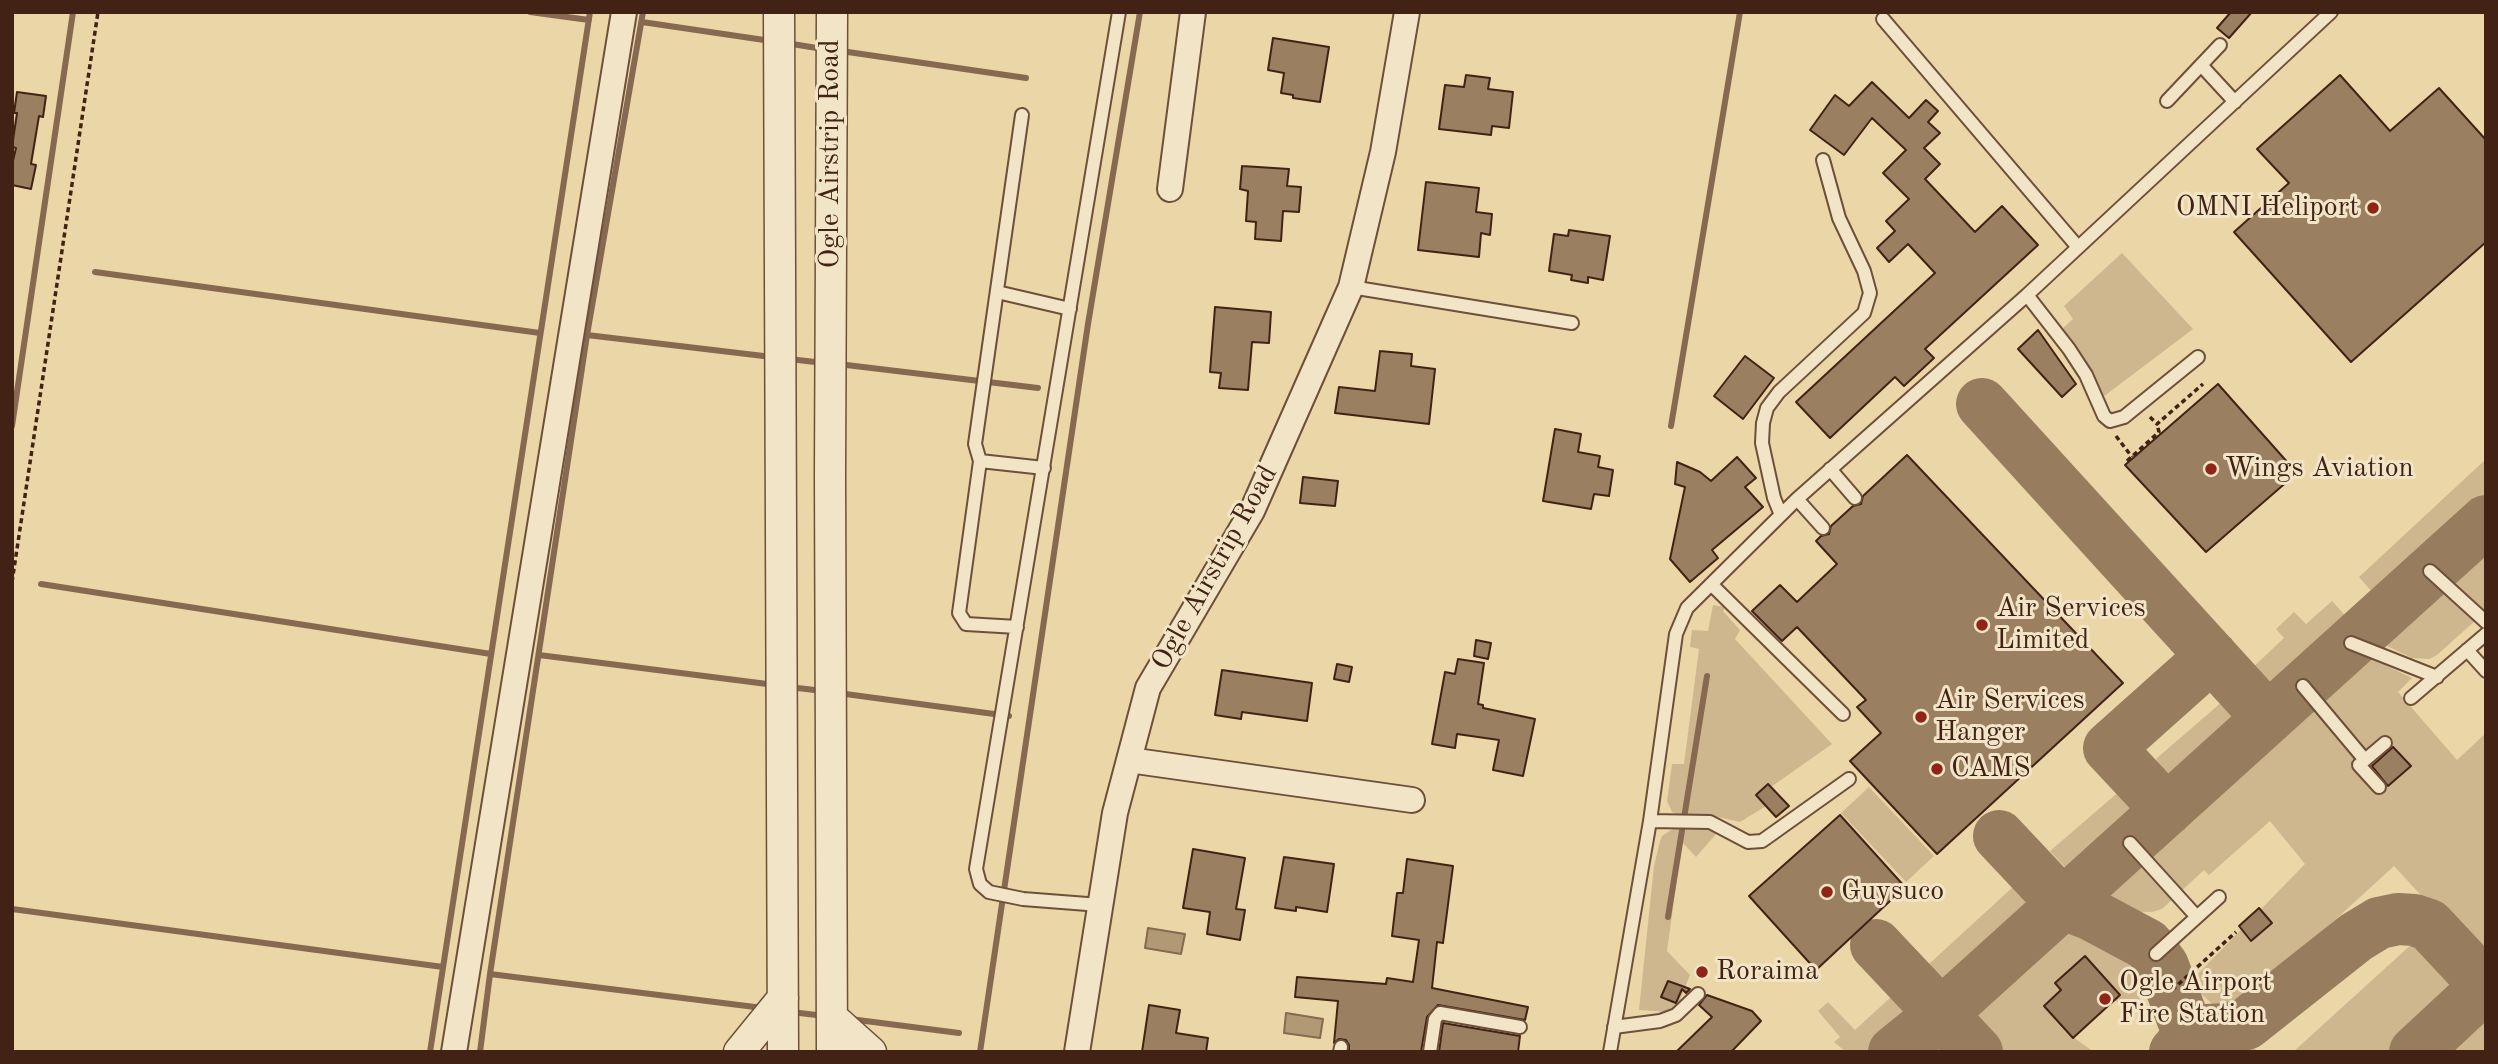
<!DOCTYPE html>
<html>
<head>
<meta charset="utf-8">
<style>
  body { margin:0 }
  #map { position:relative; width:2498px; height:1064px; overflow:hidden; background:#ebd6a7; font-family:"Old Standard TT",serif }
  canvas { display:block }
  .frame { position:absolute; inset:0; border:14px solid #432216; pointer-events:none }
</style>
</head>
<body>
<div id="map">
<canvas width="2498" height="1064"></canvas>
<div class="frame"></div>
</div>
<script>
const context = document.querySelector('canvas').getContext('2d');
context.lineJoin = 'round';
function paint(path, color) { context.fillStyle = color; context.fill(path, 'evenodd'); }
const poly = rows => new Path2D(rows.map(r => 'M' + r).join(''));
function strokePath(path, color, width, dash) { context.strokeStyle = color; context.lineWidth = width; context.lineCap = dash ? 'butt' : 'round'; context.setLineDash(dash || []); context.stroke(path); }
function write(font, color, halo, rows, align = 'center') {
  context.font = font + ' "Old Standard TT",serif'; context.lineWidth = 6; context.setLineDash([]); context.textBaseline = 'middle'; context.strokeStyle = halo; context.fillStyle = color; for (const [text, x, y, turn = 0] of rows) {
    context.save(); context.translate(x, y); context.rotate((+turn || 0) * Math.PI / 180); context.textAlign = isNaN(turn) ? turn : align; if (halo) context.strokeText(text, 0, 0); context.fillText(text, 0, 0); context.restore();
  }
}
paint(poly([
  [2122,253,2193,329,2103,397,2063,328,2073,319,2064,306],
  [2486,459,2486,503,2379,600,2359,577],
  [2482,545,2486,545,2486,611,2437,655,2429,659,2412,658,2379,642,2378,635,2382,631,2474,548],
  [2332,601,2354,625,2271,699,2247,673,2284,638,2276,629,2294,612,2306,624],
  [1713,605,1725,607,1723,611,1740,630,1735,639,1832,744,1771,787,1768,784,1756,795,1766,806,1740,822,1718,817,1681,816,1672,812,1667,801,1672,764,1684,764,1699,649,1690,647,1692,630,1708,631],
  [2364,655,2412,678,2398,692,2457,760,2486,733,2486,960,2470,955,2441,917,2394,866,2228,1018,2189,983,2305,864,2270,821,2209,875,2204,870,2162,909,2152,912,2110,911,2101,907,2096,901,2097,892,2347,663],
  [2223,701,2237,702,2243,708,2245,721,2241,729,2181,782,2173,785,2160,782,2154,770,2157,758],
  [1869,787,1934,856,1906,882,1841,813],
  [2122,789,2135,791,2141,795,2146,808,2144,815,2141,821,2076,879,2050,851],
  [1690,826,1705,827,1717,833,1696,857,1682,842,1667,951,1690,975,1677,1008,1668,1012,1639,1010,1654,866,1660,841,1662,836,1674,828],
  [2024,883,2031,888,2043,902,2042,913,1951,992,1929,964,2014,886],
  [2079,919,2087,922,2110,943,2139,957,2147,966,2150,976,2149,986,2129,1013,2115,1000,2073,1037,2094,1052,2001,1052,1975,1024,1972,1016,1973,1007,1977,999,2064,923,2070,920],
  [2419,942,2431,945,2436,949,2459,979,2461,992,2453,1008,2403,1052,2293,1052,2413,943],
  [1904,985,1931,1012,1892,1047,1884,1052,1846,1052,1834,1042,1840,1037,1818,1011,1828,1002,1855,1030],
  [2486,1005,2486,1052,2434,1052],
  [1948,1035,1957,1039,1969,1052,1924,1052],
  [2235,1039,2248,1040,2258,1052,2196,1052,2209,1043]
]), '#ceb78e');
const water = poly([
  [1148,928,1185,934,1181,954,1145,948,1148,928],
  [1286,1013,1323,1019,1320,1038,1284,1033,1286,1013]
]);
paint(water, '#b29976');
strokePath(water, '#866950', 2);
strokePath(poly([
  [530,12,589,20],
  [642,22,771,41],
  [786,43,823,49],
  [841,51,1026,78],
  [95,272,540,333],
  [587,335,772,357],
  [789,359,824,363],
  [838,364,1038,388],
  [12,426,73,12],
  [1671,426,1740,12],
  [41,584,491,654],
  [539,655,775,685],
  [789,687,823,691],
  [838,693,1009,716],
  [12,909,443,967],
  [1668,917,1707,676],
  [490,974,763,1008],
  [791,1012,825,1016],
  [850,1019,959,1033],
  [430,1052,590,12],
  [480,1052,490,974,587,335,643,12],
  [980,1052,1088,324,1140,12]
]), '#866950', 6);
strokePath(poly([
  [1982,404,2268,718],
  [2167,810,2109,748,2212,656],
  [1999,836,2063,904,2090,914,2148,945,2163,966,2189,1036],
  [1876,945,1977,1052],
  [1894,1052,1941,1014,2486,521],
  [2175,1052,2189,1036,2206,1030,2226,1029,2246,1024,2356,937,2379,923,2398,919,2414,920,2429,925,2486,986],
  [2415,1052,2486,986]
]), '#977c5e', 52);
const building = poly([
  [2231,12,2252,12,2229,38,2217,28,2231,12],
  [1273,38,1329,47,1320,102,1293,98,1293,95,1281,93,1284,73,1268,70,1273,38],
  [1466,75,1490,78,1488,89,1513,92,1509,128,1492,126,1491,135,1439,129,1445,85,1464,87,1466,75],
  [2340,75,2390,131,2439,88,2486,140,2486,242,2351,362,2234,232,2289,183,2257,149,2340,75],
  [1872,82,1909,118,1926,100,1938,111,1928,122,1940,133,1924,148,1940,164,1925,179,1975,232,2002,206,2038,245,1925,349,1934,358,1904,386,1895,377,1830,438,1796,402,1935,273,1908,244,1889,262,1877,248,1895,231,1886,221,1909,199,1883,173,1906,150,1872,118,1844,155,1810,130,1835,95,1849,106,1872,82],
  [17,92,46,96,43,117,39,116,31,164,36,165,31,189,12,185,12,165,16,148,12,147,17,113,14,113,17,92],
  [1242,166,1289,169,1287,186,1301,187,1299,212,1283,211,1281,241,1255,239,1256,222,1246,221,1248,191,1240,189,1242,166],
  [1426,182,1479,188,1476,212,1492,214,1490,235,1481,233,1479,257,1418,250,1426,182],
  [1569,230,1610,236,1603,280,1588,277,1588,283,1571,280,1572,275,1549,271,1554,234,1568,236,1569,230],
  [1215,307,1271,312,1269,343,1252,342,1248,390,1219,388,1221,373,1210,372,1215,307],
  [2038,330,2076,384,2062,397,2018,349,2038,330],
  [1380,351,1412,354,1411,366,1435,369,1429,424,1335,413,1339,387,1375,391,1380,351],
  [1745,356,1774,378,1743,419,1714,396,1745,356],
  [2218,384,2297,473,2206,552,2125,465,2218,384],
  [1555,429,1581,434,1578,452,1600,456,1598,467,1613,470,1609,496,1594,494,1591,509,1543,501,1555,429],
  [1907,455,2123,683,1937,854,1850,761,1881,733,1857,707,1866,700,1797,627,1782,641,1752,611,1780,585,1797,602,1837,564,1816,541,1821,536,1829,534,1831,526,1853,506,1861,504,1863,496,1907,455],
  [1737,457,1756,478,1745,487,1763,507,1712,550,1718,558,1690,582,1670,559,1685,487,1675,484,1677,462,1700,472,1711,481,1737,457],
  [1303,477,1338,481,1335,506,1300,503,1303,477],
  [1476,640,1491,643,1488,659,1474,656,1476,640],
  [1458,659,1484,663,1478,704,1483,705,1483,708,1535,719,1523,776,1493,770,1499,740,1457,734,1455,748,1432,744,1445,672,1455,674,1458,659],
  [1337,664,1352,667,1349,682,1334,679,1337,664],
  [1222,670,1312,683,1307,721,1242,712,1241,719,1215,715,1222,670],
  [2393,747,2411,766,2388,786,2372,766,2393,747],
  [1768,784,1789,806,1776,817,1756,795,1768,784],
  [1840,815,1905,887,1816,970,1749,896,1840,815],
  [1193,849,1245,858,1236,909,1245,910,1240,940,1207,934,1210,912,1183,908,1193,849],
  [1284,857,1334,864,1327,912,1296,907,1296,911,1275,908,1284,857],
  [1407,859,1453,866,1443,943,1437,942,1432,988,1528,1007,1525,1020,1438,1005,1427,1017,1421,1052,1349,1052,1349,1045,1346,1040,1339,1039,1334,1043,1338,1001,1295,997,1297,977,1386,984,1387,978,1413,982,1419,940,1392,936,1397,893,1403,893,1407,859],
  [2259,908,2272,923,2251,941,2239,926,2259,908],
  [2085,956,2120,995,2073,1038,2044,1006,2061,990,2055,983,2085,956],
  [1668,981,1682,986,1690,989,1686,993,1682,989,1676,1003,1661,997,1668,981],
  [1707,995,1752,1011,1761,1021,1731,1052,1676,1052,1712,1017,1699,1005,1707,995],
  [1149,1005,1180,1010,1176,1033,1208,1038,1206,1052,1142,1052,1149,1005],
  [1443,1023,1520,1036,1518,1052,1439,1052,1443,1023]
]);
paint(building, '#9a8061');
strokePath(building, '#432216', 2);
const service = poly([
  [1883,19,2077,246],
  [2201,65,2235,102],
  [2167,101,2220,45],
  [1351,287,1572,323],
  [997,292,1070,309],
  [2027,295,2069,349,2086,375,2104,416,2110,421,2124,417,2198,357],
  [980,461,1044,468],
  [1830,469,1855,498],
  [1797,499,1823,528],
  [1781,515,1774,498,1762,443,1763,423,1767,408,1779,392,1864,313,1870,293,1864,271,1839,218,1823,160],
  [2430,571,2486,622],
  [1711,584,1843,714],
  [1017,627,966,624,959,613,980,461,975,444,1022,115],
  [2351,643,2437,677],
  [2467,650,2486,671],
  [2303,686,2365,760],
  [2411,698,2486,634],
  [2379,787,2359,765,2385,743],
  [1650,821,1710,822,1748,842,1762,841,1849,779],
  [2130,843,2197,917],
  [1100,905,1023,899,989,892,980,884,976,869,1119,12],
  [2156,954,2219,897],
  [1614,1027,1660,1021,1676,1015,1698,994],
  [1340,1052,1341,1047],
  [1430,1052,1435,1019,1440,1013,1520,1027],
  [1610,1052,1650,821,1676,634,1687,608,1797,499,2027,295,2331,12]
]);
const minor = poly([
  [1170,189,1193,12],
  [1129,760,1412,800],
  [454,1052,624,12],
  [1077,1052,1115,813,1148,688,1252,511,1351,287,1383,152,1407,12]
]);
const tertiary = poly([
  [779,12,783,1052],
  [832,12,830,474,832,1052],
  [832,1017,871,1052],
  [739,1052,783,998]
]);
strokePath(service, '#6d4f3a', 16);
strokePath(minor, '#6d4f3a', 28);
strokePath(tertiary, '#6d4f3a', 33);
strokePath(poly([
  [2150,417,2157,424,2203,384],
  [2116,436,2132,457],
  [2127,461,2159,432,2157,424],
  [12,582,98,12],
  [2172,990,2236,932]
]), '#432216', 3.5, [5, 3.5]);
strokePath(service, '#f2e4c6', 12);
strokePath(minor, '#f2e4c6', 24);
strokePath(tertiary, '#f2e4c6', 30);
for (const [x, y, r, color] of [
  [2373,208,7,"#8f2418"],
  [2211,469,7,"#8f2418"],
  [1982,625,7,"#8f2418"],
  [1921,717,7,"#8f2418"],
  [1937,769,7,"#8f2418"],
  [1827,892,7,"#8f2418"],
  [1702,972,7,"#8f2418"],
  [2105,999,7,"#8f2418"]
]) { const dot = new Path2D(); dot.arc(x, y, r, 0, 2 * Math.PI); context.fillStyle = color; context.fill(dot); strokePath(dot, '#f2e4c6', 2.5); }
write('28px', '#432216', '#f2e4c6', [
  ["Ogle Airstrip Road",831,154,-90],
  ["Ogle Airstrip Road",1215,568,-61]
]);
write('28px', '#432216', '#f2e4c6', [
  ["OMNI Heliport",2359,208,"right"],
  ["Wings Aviation",2225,469],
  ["Air Services",1996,609],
  ["Limited",1996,641],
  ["Air Services",1935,701],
  ["Hanger",1935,733],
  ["CAMS",1951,769],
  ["Guysuco",1841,892],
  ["Roraima",1716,972],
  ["Ogle Airport",2119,983],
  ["Fire Station",2119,1015]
], 'left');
</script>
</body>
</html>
